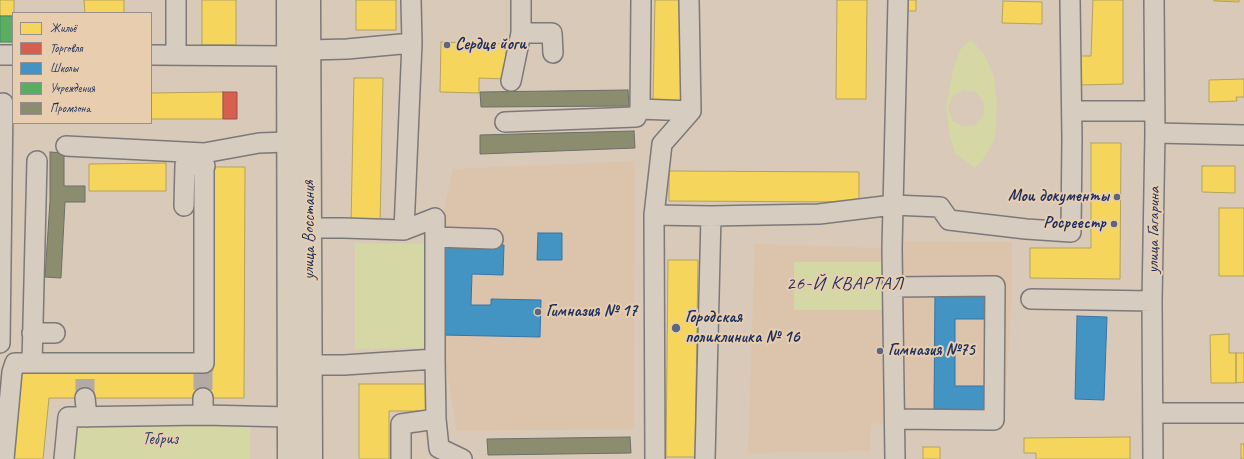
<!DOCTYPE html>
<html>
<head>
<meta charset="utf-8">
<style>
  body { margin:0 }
  #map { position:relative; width:1244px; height:459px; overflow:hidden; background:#d9c9b8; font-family:Caveat,sans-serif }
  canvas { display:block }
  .legend { position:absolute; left:12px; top:12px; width:140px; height:112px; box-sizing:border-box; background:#e8ceaf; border:1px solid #968e8f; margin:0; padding:5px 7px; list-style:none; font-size:12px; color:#1b2f5e }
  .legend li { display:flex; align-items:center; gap:8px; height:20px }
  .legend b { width:20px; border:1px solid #968e8f }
</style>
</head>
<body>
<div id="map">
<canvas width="1244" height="459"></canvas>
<ul class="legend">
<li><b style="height:11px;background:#f6d55c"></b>Жильё</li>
<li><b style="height:11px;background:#d6604d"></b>Торговля</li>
<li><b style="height:11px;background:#4393c3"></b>Школы</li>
<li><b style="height:11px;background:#5aae61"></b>Учреждения</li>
<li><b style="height:11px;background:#8c8c6e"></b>Промзона</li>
</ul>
</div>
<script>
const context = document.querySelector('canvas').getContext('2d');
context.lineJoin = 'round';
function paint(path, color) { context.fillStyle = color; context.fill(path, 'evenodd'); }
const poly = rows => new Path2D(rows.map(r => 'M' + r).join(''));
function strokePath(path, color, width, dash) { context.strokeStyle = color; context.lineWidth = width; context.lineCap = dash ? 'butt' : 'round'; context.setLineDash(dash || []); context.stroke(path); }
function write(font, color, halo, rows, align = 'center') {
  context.font = font + ' Caveat,sans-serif'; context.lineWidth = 4; context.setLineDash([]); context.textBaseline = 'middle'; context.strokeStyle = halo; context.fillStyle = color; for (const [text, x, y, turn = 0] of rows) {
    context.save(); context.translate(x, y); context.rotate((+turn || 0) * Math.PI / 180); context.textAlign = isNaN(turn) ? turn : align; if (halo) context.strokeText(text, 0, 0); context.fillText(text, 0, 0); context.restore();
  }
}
paint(poly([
  [635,161,634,429,457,431,441,335,442,218,453,169],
  [902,241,1012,242,1012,293,1004,424,895,425,871,423,870,451,748,453,755,244,902,249]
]), '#dcc3ac');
paint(poly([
  [971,40,984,54,994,76,997,104,995,139,983,159,975,168,955,153,950,137,946,108,953,70,960,50],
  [963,90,976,92,984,102,984,115,976,125,964,127,953,121,948,109,952,97],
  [355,243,424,244,424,348,355,349],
  [794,262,883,262,882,310,794,310],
  [250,421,250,459,69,459,73,422]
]), '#d5d7a5');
const homes = poly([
  [0,0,14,0,14,13,13,13,13,16,0,16,0,0],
  [84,0,124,0,124,13,85,13,84,0],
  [202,0,236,0,236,45,202,45,202,0],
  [356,0,396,0,396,30,356,30,356,0],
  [655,0,684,0,683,103,653,102,655,0],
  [837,0,867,0,866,99,836,99,837,0],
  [904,0,916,0,916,11,904,11,904,0],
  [1093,0,1123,0,1123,84,1079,85,1079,56,1091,56,1093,0],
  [1214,0,1239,0,1239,2,1214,1,1214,0],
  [1003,1,1042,2,1042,24,1002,23,1003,1],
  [441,42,506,44,506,79,479,78,479,93,440,92,441,42],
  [354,78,383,78,380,225,351,224,354,78],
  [1244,79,1244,97,1236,97,1237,101,1209,102,1209,80,1244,79],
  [223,92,223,119,151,119,151,93,223,92],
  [1091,143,1121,143,1120,279,1030,278,1030,248,1091,248,1091,143],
  [166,163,166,191,89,191,89,164,166,163],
  [1202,166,1235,166,1235,193,1202,192,1202,166],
  [213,167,245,167,244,398,49,398,43,459,13,459,22,371,213,371,213,167],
  [669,171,859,172,859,202,669,201,669,171],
  [1219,208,1244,208,1244,276,1219,276,1219,208],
  [668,260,698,260,695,457,666,457,668,260],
  [1229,334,1229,353,1236,353,1236,383,1211,383,1210,335,1229,334],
  [1236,353,1244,353,1244,382,1236,383,1236,353],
  [359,384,433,384,433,411,389,411,389,459,359,459,359,384],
  [1130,437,1130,459,1036,459,1036,453,1024,453,1024,438,1130,437],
  [1241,444,1244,444,1244,459,1241,459,1241,444],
  [923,447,940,447,940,459,923,459,923,447]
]);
paint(homes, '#f6d55c');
strokePath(homes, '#b4a35d', 1);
const shops = poly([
  [223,92,237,92,237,119,223,119,223,92]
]);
paint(shops, '#d6604d');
strokePath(shops, '#9e5152', 1);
const schools = poly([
  [538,233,562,233,562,260,537,260,538,233],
  [443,244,504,245,503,275,472,274,471,305,491,305,491,299,541,300,540,337,441,335,443,244],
  [935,291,989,291,989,319,955,319,955,386,990,386,990,410,934,409,935,291],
  [1077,316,1107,317,1104,400,1075,399,1077,316]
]);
paint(schools, '#4393c3');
strokePath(schools, '#3775a5', 1);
const public = poly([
  [0,16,13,16,13,42,0,42,0,16]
]);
paint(public, '#5aae61');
strokePath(public, '#478860', 1);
const industry = poly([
  [628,90,629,106,481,107,480,92,628,90],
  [634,131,635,148,480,154,480,135,634,131],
  [50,152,64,153,64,186,85,186,85,202,65,202,61,278,45,277,50,201,50,152],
  [630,437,631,453,488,455,487,439,630,437]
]);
paint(industry, '#8c8c6e');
strokePath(industry, '#6a7069', 1);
strokePath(poly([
  [203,371,203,398],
  [85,398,85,371]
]), '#b3aaa6', 19, [19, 10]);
const minor = poly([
  [176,0,176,55],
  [521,33,552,33,553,53],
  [309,50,347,49,412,43,411,0],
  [0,55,13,55],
  [151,55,287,56],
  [511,81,521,33,521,0],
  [640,109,691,111,689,0],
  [1072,111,1154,111],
  [505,122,636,117,640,109,641,0],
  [1155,133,1244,135],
  [66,146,204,153],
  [184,206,185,165,205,166],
  [654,215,711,216,819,214,893,205,940,207,949,220,1026,229,1071,232,1072,138,1070,0],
  [310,228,344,228,404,230,435,218,435,359],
  [404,230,412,43],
  [435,237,493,239],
  [893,287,995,286,994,420,895,419],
  [1031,299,1152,301],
  [32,333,55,333],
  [0,343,3,103],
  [32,363,37,161],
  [310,365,344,365,435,359,436,419,439,448,462,459],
  [85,398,87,417],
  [1153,413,1244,413],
  [203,415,203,398],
  [4,459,12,372,15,363,204,363,204,153,259,143,287,142],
  [64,459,68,417,203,415,289,417],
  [401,459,401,424,436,419],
  [655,459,654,215,662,144,691,111],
  [705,459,711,216],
  [895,459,892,248,898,0],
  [1153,459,1152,301,1155,133,1154,0]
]);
const major = poly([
  [288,0,289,459],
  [309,0,311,459]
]);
strokePath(minor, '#7d797a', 22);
strokePath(major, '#7d797a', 25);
strokePath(minor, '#d6ccc0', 19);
strokePath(major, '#d8cdbc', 22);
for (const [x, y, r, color] of [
  [447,45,4,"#5e657e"],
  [1117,197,4,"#5e657e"],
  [1114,224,4,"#5e657e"],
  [538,312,4,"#5e657e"],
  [676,328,5,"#5e657e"],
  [880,351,4,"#5e657e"]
]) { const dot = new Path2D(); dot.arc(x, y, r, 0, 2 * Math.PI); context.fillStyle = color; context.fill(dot); strokePath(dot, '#e8ceaf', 1.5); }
write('bold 17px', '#1b2f5e', '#e8ceaf', [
  ["Сердце йоги",455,45],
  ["Мои документы",1109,197,"right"],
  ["Росреестр",1106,224,"right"],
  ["Гимназия № 17",546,312],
  ["Городская",685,318],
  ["поликлиника № 16",685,338],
  ["Гимназия №75",888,351]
], 'left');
write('17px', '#1b2f5e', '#e8ceaf', [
  ["улица Восстания",310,230,-90],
  ["улица Гагарина",1154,230,-89]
]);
write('17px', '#2d4164', '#e8ceaf', [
  ["Тебриз",160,440]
]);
context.letterSpacing = '1px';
write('19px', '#1b2f5e', '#e8ceaf', [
  ["26-Й КВАРТАЛ",845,284]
]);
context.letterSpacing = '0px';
</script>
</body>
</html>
